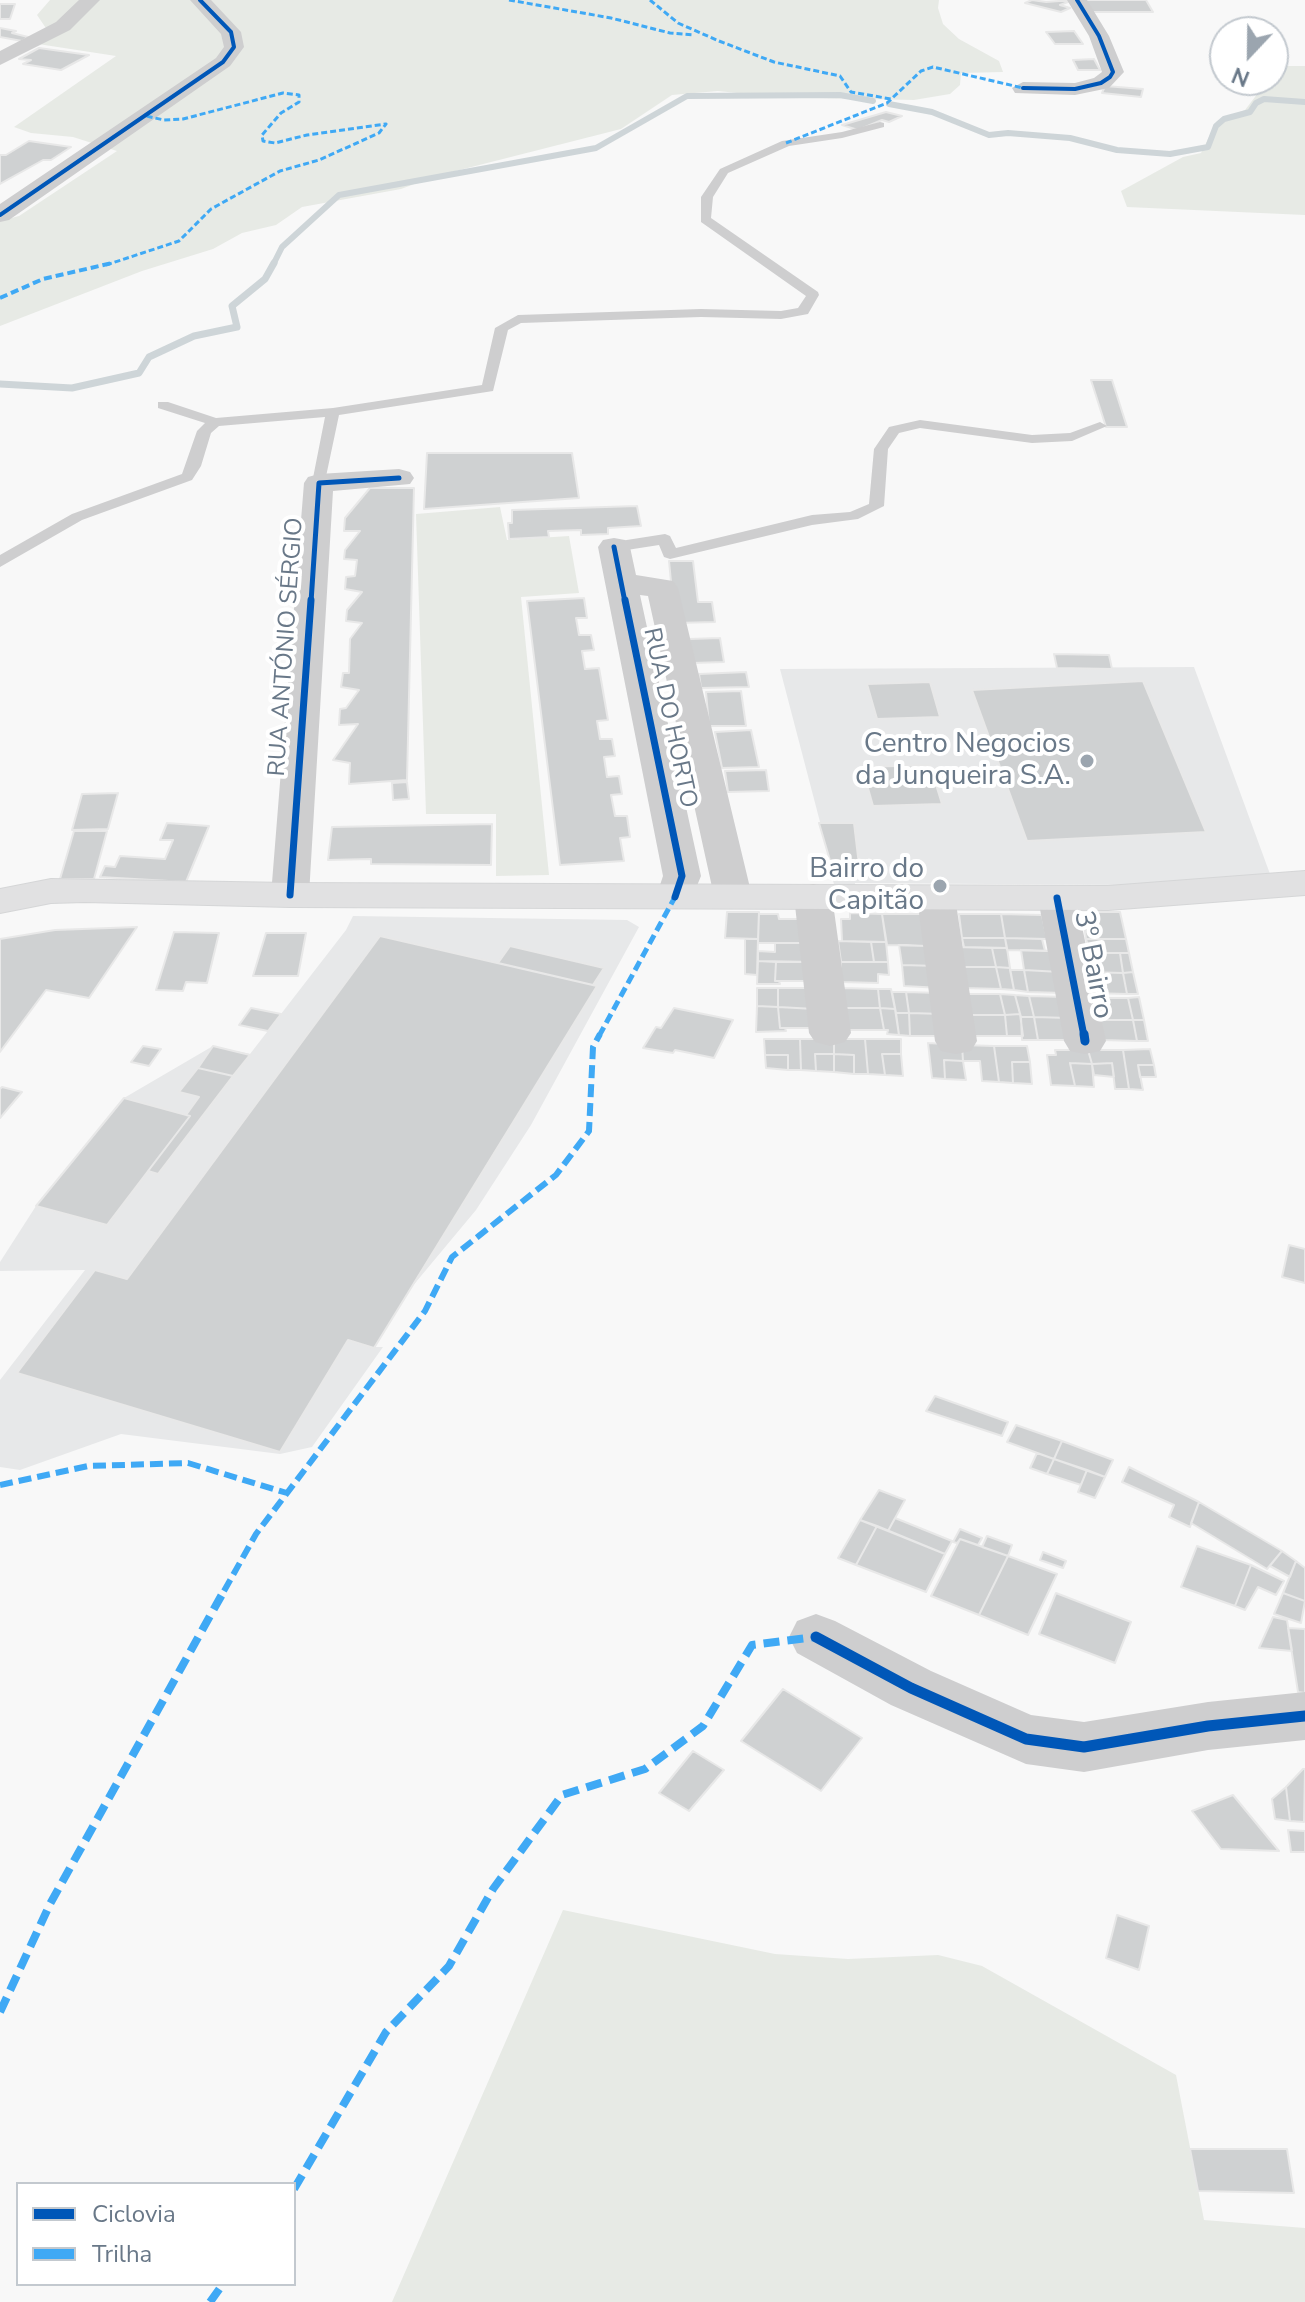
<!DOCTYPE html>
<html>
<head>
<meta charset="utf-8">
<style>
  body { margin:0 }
  #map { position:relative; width:1305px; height:2302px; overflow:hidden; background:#f8f8f8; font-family:"Nunito Sans",sans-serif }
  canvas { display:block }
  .legend { position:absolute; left:16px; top:2182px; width:280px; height:104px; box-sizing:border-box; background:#fff; border:2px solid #c3c9cf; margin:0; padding:10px 14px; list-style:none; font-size:24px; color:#697888 }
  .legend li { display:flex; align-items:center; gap:16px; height:40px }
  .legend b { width:40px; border:2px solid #c3c9cf }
  .north { position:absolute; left:1209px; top:16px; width:80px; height:80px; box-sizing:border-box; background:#fff; border:2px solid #c3c9cf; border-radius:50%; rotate:202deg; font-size:22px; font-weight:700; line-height:32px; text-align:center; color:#697888 }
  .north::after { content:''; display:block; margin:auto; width:28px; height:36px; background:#9ba5af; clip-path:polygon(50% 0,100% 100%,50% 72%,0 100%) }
</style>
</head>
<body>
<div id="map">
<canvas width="1305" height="2302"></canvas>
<ul class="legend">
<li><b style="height:10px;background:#0057b8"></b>Ciclovia</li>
<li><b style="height:10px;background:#3fa9f5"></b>Trilha</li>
</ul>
<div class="north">N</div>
</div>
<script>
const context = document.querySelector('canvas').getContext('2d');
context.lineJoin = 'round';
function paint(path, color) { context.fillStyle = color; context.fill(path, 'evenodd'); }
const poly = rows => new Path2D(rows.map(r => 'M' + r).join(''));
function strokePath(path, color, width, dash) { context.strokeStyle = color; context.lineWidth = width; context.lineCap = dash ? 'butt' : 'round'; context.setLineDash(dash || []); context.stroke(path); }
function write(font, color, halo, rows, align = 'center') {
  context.font = font + ' "Nunito Sans",sans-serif'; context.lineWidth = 8; context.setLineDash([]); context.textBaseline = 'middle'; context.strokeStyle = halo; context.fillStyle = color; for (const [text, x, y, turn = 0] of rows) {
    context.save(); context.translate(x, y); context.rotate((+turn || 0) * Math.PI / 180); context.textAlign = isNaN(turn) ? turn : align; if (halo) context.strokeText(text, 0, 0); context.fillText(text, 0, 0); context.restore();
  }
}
paint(poly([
  [1194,667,1270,874,1124,885,855,883,855,889,835,889,832,876,853,876,853,865,831,864,780,669],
  [353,916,627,920,639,927,531,1125,476,1210,411,1288,375,1347,383,1347,312,1447,280,1454,121,1434,20,1470,0,1467,0,1380,85,1270,0,1271,0,1262,36,1206,124,1098,213,1046,250,1054,346,930]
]), '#e7e8e9');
paint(poly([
  [50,0,939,0,938,8,943,24,959,39,999,61,1003,72,961,73,960,85,950,94,914,100,776,97,718,91,672,95,621,129,436,176,401,189,302,207,276,225,242,233,213,249,142,271,0,326,0,221,19,216,117,151,73,137,31,133,14,127,116,56,38,44,52,37,37,15],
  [1279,66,1305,66,1305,215,1127,207,1121,191,1183,157,1201,153,1217,121,1245,110,1268,80,1273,80,1273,73],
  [500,507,507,540,569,536,579,593,521,597,549,875,496,876,496,814,426,814,416,514],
  [563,1910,775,1954,848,1959,938,1955,982,1966,1176,2075,1204,2220,1305,2228,1305,2302,392,2302]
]), '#e7eae5');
strokePath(poly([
  [889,104,932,112,989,135,1008,133,1070,138,1117,150,1170,154,1208,147,1216,126,1224,119,1250,112,1256,103,1264,99,1305,102],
  [273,265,282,247,339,195,596,148,687,96,840,95,873,101]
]), '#ced5d8', 6);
strokePath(poly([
  [0,384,72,388,139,373,149,357,194,336,237,327,232,306,265,279,274,263]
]), '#ced5d8', 7);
const building = poly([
  [1032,0,1046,2,1073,0,1060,5,1070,8,1061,12,1025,3,1032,0],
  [1080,0,1146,0,1153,12,1086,12,1080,0],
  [0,4,15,4,10,19,0,19,0,4],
  [0,28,16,31,12,33,28,37,22,41,0,37,0,28],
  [1074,31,1083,44,1055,44,1046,32,1074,31],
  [39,48,89,55,61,70,23,64,31,60,19,59,39,48],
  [1094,59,1100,70,1078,70,1073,60,1094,59],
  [1105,86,1143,89,1141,97,1102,93,1105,86],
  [886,112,902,116,889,122,882,120,858,130,842,125,886,112],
  [29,141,71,147,51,160,43,160,0,184,0,155,6,155,29,141],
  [1091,380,1112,380,1127,427,1106,427,1091,380],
  [427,453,572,453,579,498,424,509,427,453],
  [370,488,414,488,407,780,349,784,350,763,333,760,358,724,339,725,340,709,346,708,359,690,341,687,343,673,349,673,350,639,362,623,346,621,347,610,362,592,345,589,346,577,355,576,357,560,344,559,345,550,360,531,344,531,345,518,370,488],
  [637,506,641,526,608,528,608,534,581,535,581,530,548,531,549,537,509,539,508,523,512,523,512,510,637,506],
  [669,561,693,561,698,602,712,602,715,622,675,623,669,561],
  [584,598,587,618,576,618,579,635,591,635,594,650,582,651,585,669,599,668,608,720,597,721,600,739,612,739,615,756,604,757,607,777,619,776,622,794,611,795,615,816,627,816,630,837,620,838,624,861,560,865,527,601,584,598],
  [720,638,724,662,692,663,689,639,720,638],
  [1054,654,1109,655,1112,669,1057,668,1054,654],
  [746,672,749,687,701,688,699,674,746,672],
  [1143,681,1206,832,1027,841,972,690,1143,681],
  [930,682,940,717,877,719,867,684,930,682],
  [741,691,746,726,709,726,706,692,741,691],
  [751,730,759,767,722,768,715,732,751,730],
  [930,765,942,804,873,806,862,767,930,765],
  [766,770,769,791,728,792,725,771,766,770],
  [407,782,409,799,393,800,392,783,407,782],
  [118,793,108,829,72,830,82,794,118,793],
  [167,823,209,826,186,882,100,877,105,866,115,867,120,856,165,859,173,840,160,840,167,823],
  [819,823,854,823,859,865,831,864,819,823],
  [492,824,491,865,371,864,371,859,328,860,332,827,492,824],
  [74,831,107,831,94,879,60,879,74,831],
  [831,864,853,865,854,876,832,876,831,864],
  [727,912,759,912,758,939,725,938,727,912],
  [1097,912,1120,912,1126,939,1086,939,1083,916,1097,916,1097,912],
  [850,913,882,914,886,942,842,941,841,919,850,919,850,913],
  [759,914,778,914,779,919,802,919,803,943,758,943,759,914],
  [882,914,923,914,928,946,887,945,882,914],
  [959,914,1001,914,1005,938,962,938,959,914],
  [1001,914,1042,915,1047,939,1005,938,1001,914],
  [137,927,89,998,46,990,0,1052,0,939,55,930,137,927],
  [174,932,219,933,207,983,186,982,183,991,156,990,174,932],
  [266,933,306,933,298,976,253,976,266,933],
  [380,936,597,986,374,1348,348,1340,280,1452,17,1373,95,1270,127,1279,380,936],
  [962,938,1005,938,1007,948,964,947,962,938],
  [1005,938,1042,939,1045,951,1007,950,1005,938],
  [745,939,758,939,757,975,745,974,745,939],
  [1086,939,1126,939,1129,953,1090,953,1086,939],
  [838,941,871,942,874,962,841,962,838,941],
  [871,942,886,942,888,962,874,962,871,942],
  [775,943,812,943,813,962,758,961,758,951,775,952,775,943],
  [899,945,928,946,938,966,902,965,899,945],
  [510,946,604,968,593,985,498,963,510,946],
  [957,947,992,948,996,967,960,967,957,947],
  [992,948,1007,948,1010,968,996,967,992,948],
  [1021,950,1055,951,1060,972,1024,970,1021,950],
  [1081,953,1120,953,1123,973,1085,972,1081,953],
  [1120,953,1129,953,1133,972,1123,973,1120,953],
  [758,961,776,962,775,981,779,981,780,984,757,984,758,961],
  [776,962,813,962,813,981,775,981,776,962],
  [841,962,888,962,889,975,878,974,878,983,841,982,841,962],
  [902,965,938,966,941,988,904,986,902,965],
  [960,967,996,967,1001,989,963,988,960,967],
  [996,967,1010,968,1014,990,1001,989,996,967],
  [1010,970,1024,970,1028,992,1014,990,1010,970],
  [1024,970,1060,972,1064,993,1028,992,1024,970],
  [1085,972,1123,973,1127,994,1091,993,1085,972],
  [1133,972,1138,994,1127,994,1123,973,1133,972],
  [757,988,778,988,778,1007,757,1006,757,988],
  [778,988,815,988,815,1009,778,1007,778,988],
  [843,988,878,989,880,1008,845,1008,843,988],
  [878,989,891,989,895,1009,880,1008,878,989],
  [892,992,906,992,909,1013,896,1013,892,992],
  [906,992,940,993,944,1014,909,1013,906,992],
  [962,994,1000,994,1005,1015,967,1015,962,994],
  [1000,994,1015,995,1020,1014,1005,1015,1000,994],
  [1015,995,1029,996,1034,1017,1021,1017,1015,995],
  [1029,996,1065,997,1069,1018,1034,1017,1029,996],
  [1139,997,1144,1020,1133,1020,1128,998,1139,997],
  [1092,998,1128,998,1133,1020,1096,1020,1092,998],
  [757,1006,778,1007,780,1028,785,1028,786,1031,756,1032,757,1006],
  [778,1007,815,1009,816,1028,780,1028,778,1007],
  [251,1008,281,1014,268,1031,239,1025,251,1008],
  [674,1008,733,1020,714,1058,675,1050,673,1053,643,1048,656,1027,661,1028,674,1008],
  [845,1008,880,1008,884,1030,847,1030,845,1008],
  [880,1008,895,1009,899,1035,887,1034,888,1030,884,1030,880,1008],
  [896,1013,909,1013,910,1036,899,1035,896,1013],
  [909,1013,944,1014,947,1036,910,1036,909,1013],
  [1020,1014,1023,1036,1007,1036,1005,1015,1020,1014],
  [967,1015,1005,1015,1007,1036,969,1036,967,1015],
  [1021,1017,1034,1017,1038,1040,1022,1040,1021,1017],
  [1034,1017,1069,1018,1072,1040,1038,1040,1034,1017],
  [1096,1020,1133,1020,1137,1041,1102,1040,1096,1020],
  [1133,1020,1144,1020,1148,1041,1137,1041,1133,1020],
  [764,1039,800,1039,801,1070,788,1070,788,1055,765,1055,764,1039],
  [800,1039,834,1039,834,1054,815,1054,816,1071,801,1070,800,1039],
  [834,1039,865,1039,868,1074,854,1074,854,1055,834,1054,834,1039],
  [865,1039,901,1039,901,1054,882,1054,885,1075,868,1074,865,1039],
  [928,1043,962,1045,963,1061,944,1060,945,1079,932,1078,928,1043],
  [962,1045,994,1046,999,1082,982,1081,980,1061,963,1061,962,1045],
  [143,1046,161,1049,149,1066,131,1062,143,1046],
  [213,1046,250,1055,233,1076,198,1068,213,1046],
  [994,1046,1027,1046,1030,1062,1012,1062,1013,1083,999,1082,994,1046],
  [1150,1049,1154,1065,1138,1065,1143,1090,1129,1089,1123,1050,1150,1049],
  [1055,1050,1088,1050,1092,1064,1070,1063,1075,1086,1051,1085,1047,1055,1056,1055,1055,1050],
  [1088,1050,1123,1050,1129,1089,1115,1089,1112,1063,1092,1064,1088,1050],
  [815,1054,834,1054,834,1072,816,1071,815,1054],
  [834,1054,854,1055,854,1074,834,1072,834,1054],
  [882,1054,901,1054,903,1076,885,1075,882,1054],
  [765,1055,788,1055,788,1070,766,1068,765,1055],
  [944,1060,963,1061,966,1080,945,1079,944,1060],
  [1012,1062,1030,1062,1032,1084,1013,1083,1012,1062],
  [1070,1063,1092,1064,1094,1087,1075,1086,1070,1063],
  [1112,1063,1114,1077,1094,1075,1092,1064,1112,1063],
  [1138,1065,1154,1065,1156,1077,1140,1077,1138,1065],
  [198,1068,233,1076,158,1174,148,1171,190,1116,186,1115,199,1097,179,1092,198,1068],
  [2,1087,22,1092,0,1118,0,1089,2,1087],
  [124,1098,190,1116,107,1225,36,1206,124,1098],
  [1289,1245,1305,1249,1305,1283,1282,1277,1289,1245],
  [935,1396,1008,1422,1002,1436,926,1411,935,1396],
  [1016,1425,1062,1441,1054,1459,1007,1442,1016,1425],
  [1062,1441,1113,1460,1105,1477,1054,1459,1062,1441],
  [1037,1453,1054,1459,1047,1474,1030,1468,1037,1453],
  [1054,1459,1087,1470,1081,1485,1047,1474,1054,1459],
  [1129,1467,1199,1502,1190,1527,1169,1517,1174,1505,1122,1482,1129,1467],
  [1087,1470,1105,1477,1095,1498,1078,1492,1087,1470],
  [879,1490,905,1500,888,1531,860,1520,879,1490],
  [1199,1502,1282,1551,1267,1569,1191,1523,1199,1502],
  [895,1518,952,1541,945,1554,888,1531,895,1518],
  [860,1520,877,1526,856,1565,838,1558,860,1520],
  [877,1526,945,1554,926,1592,856,1565,877,1526],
  [960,1529,982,1538,978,1545,960,1539,957,1543,953,1542,960,1529],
  [987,1536,1012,1545,1008,1556,982,1547,987,1536],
  [960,1539,1008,1556,979,1615,931,1596,960,1539],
  [1197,1546,1251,1565,1235,1606,1181,1587,1197,1546],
  [1282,1551,1296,1561,1290,1577,1270,1566,1282,1551],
  [1043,1552,1066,1561,1063,1568,1040,1560,1043,1552],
  [1008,1556,1057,1574,1028,1635,979,1615,1008,1556],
  [1296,1561,1305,1568,1305,1601,1283,1593,1296,1561],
  [1251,1565,1284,1581,1276,1595,1258,1587,1245,1610,1235,1606,1251,1565],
  [1056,1593,1131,1622,1115,1663,1039,1634,1056,1593],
  [1283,1593,1305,1601,1301,1623,1274,1614,1283,1593],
  [1273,1617,1287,1620,1292,1651,1259,1648,1273,1617],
  [1288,1628,1305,1629,1305,1693,1298,1692,1288,1628],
  [783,1689,862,1738,821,1791,741,1741,783,1689],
  [693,1751,724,1770,689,1811,659,1793,693,1751],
  [1303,1769,1305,1769,1304,1822,1290,1821,1286,1787,1303,1769],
  [1286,1787,1290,1821,1275,1819,1272,1799,1286,1787],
  [1233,1795,1279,1851,1221,1849,1192,1811,1233,1795],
  [1288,1830,1305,1831,1305,1852,1291,1852,1288,1830],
  [1117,1915,1149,1926,1139,1970,1106,1958,1117,1915],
  [1190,2149,1287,2149,1294,2193,1198,2191,1190,2149]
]);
paint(building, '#cfd1d2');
strokePath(building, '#e8e8e8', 2);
const secondary = poly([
  [1305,871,1305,895,1108,910,290,907,85,902,51,903,0,913,0,889,51,879,290,883,1108,886,1305,871]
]);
strokePath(secondary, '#d5d6d7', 2);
paint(poly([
  [880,122,884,123,884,127,842,138,789,146,728,173,713,197,711,218,818,292,819,295,808,314,781,319,701,317,521,323,508,330,493,391,339,415,324,486,319,487,312,483,325,417,219,426,211,433,201,466,192,480,82,520,0,567,0,555,72,514,182,474,197,431,205,423,158,408,158,402,168,402,216,418,333,408,482,385,495,328,518,315,701,309,781,311,798,308,806,296,701,222,701,197,720,169,782,141,842,132,880,122],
  [920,420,1032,435,1070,433,1100,422,1107,426,1072,441,1032,443,920,428,899,433,888,449,884,506,858,519,812,525,670,559,664,557,659,545,614,552,606,547,614,542,665,534,670,536,676,548,812,515,850,512,869,504,874,449,889,427,920,420]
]), '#cececf');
paint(poly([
  [79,0,100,0,70,30,0,65,0,51,56,22,79,0],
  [190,0,211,0,241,32,244,47,230,66,9,220,0,222,0,204,216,58,224,47,221,34,190,0],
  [1067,0,1087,0,1109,36,1124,72,1109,88,1075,95,1015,93,1012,88,1023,82,1075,83,1094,78,1102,72,1089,36,1067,0],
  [399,469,410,472,414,478,410,484,333,491,309,895,304,903,290,907,276,903,271,895,304,483,308,477,319,474,399,469],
  [614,538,625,540,630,547,636,575,673,581,678,588,752,896,747,904,733,908,719,904,714,896,648,596,640,595,701,876,689,905,675,909,661,905,656,897,663,876,598,547,603,540,614,538],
  [813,884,827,888,832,896,851,1033,845,1042,830,1046,815,1042,809,1033,794,896,799,888,813,884],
  [936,885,950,889,955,897,977,1041,971,1051,956,1054,941,1051,935,1041,917,897,922,889,936,885],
  [1057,886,1071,890,1076,898,1106,1041,1100,1051,1085,1054,1070,1051,1064,1041,1038,898,1043,890,1057,886],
  [816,1614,835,1621,931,1671,1031,1715,1084,1722,1208,1702,1305,1692,1305,1740,1208,1750,1084,1772,1026,1764,891,1705,797,1653,789,1637,797,1621,816,1614]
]), '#cececf');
paint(secondary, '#e1e1e2');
strokePath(poly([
  [509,0,611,18,670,33,694,35],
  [650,0,678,23,719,41,774,62,840,76,851,92,891,99],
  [786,143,887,103,921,71,933,67,1023,88],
  [106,265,179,241,211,209,280,171,319,160,379,133,386,124,307,135,275,143,263,141,262,135,281,113,299,102,299,95,283,93,183,119,164,120,146,116]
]), '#3fa9f5', 3, [6, 3]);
strokePath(poly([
  [0,298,43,279,112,263]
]), '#3fa9f5', 4, [8, 4]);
strokePath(poly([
  [599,1036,675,897]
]), '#3fa9f5', 5, [10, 5]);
strokePath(poly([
  [0,1485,88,1466,188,1463,287,1493],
  [224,1591,256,1534,425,1311,452,1257,556,1175,589,1131,593,1047,600,1034]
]), '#3fa9f5', 6, [13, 6]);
strokePath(poly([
  [0,2012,50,1904,225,1589],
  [294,2189,386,2032,449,1966,493,1889,562,1795,645,1769,703,1726,752,1645,816,1637],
  [210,2302,223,2284]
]), '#3fa9f5', 8, [16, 8]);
strokePath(poly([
  [1023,88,1075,89,1101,83,1110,77,1113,72,1099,36,1077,0],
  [0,215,223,62,234,47,231,32,200,0]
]), '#0057b8', 4);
strokePath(poly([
  [614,547,625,602],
  [311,602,319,483,399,478]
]), '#0057b8', 5);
strokePath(poly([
  [625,600,682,876,675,897],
  [290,895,311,600],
  [1057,898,1084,1036]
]), '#0057b8', 7);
strokePath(poly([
  [1084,1034,1085,1041]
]), '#0057b8', 9);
strokePath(poly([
  [816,1637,911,1688,1026,1739,1084,1747,1208,1726,1305,1716]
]), '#0057b8', 11);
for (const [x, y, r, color] of [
  [1087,761,8,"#9ba5af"],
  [940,886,8,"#9ba5af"]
]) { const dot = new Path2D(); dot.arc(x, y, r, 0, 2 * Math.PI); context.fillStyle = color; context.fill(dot); strokePath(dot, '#fff', 3); }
write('24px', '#697888', '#fff', [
  ["RUA ANTÓNIO SÉRGIO",287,647,-86],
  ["RUA DO HORTO",669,718,78]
]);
write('28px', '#697888', '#fff', [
  ["Centro Negocios",1071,745],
  ["da Junqueira S.A.",1071,777],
  ["Bairro do",924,870],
  ["Capitão",924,902]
], 'right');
write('28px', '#697888', '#fff', [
  ["3º Bairro",1092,965,79]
]);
</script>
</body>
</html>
